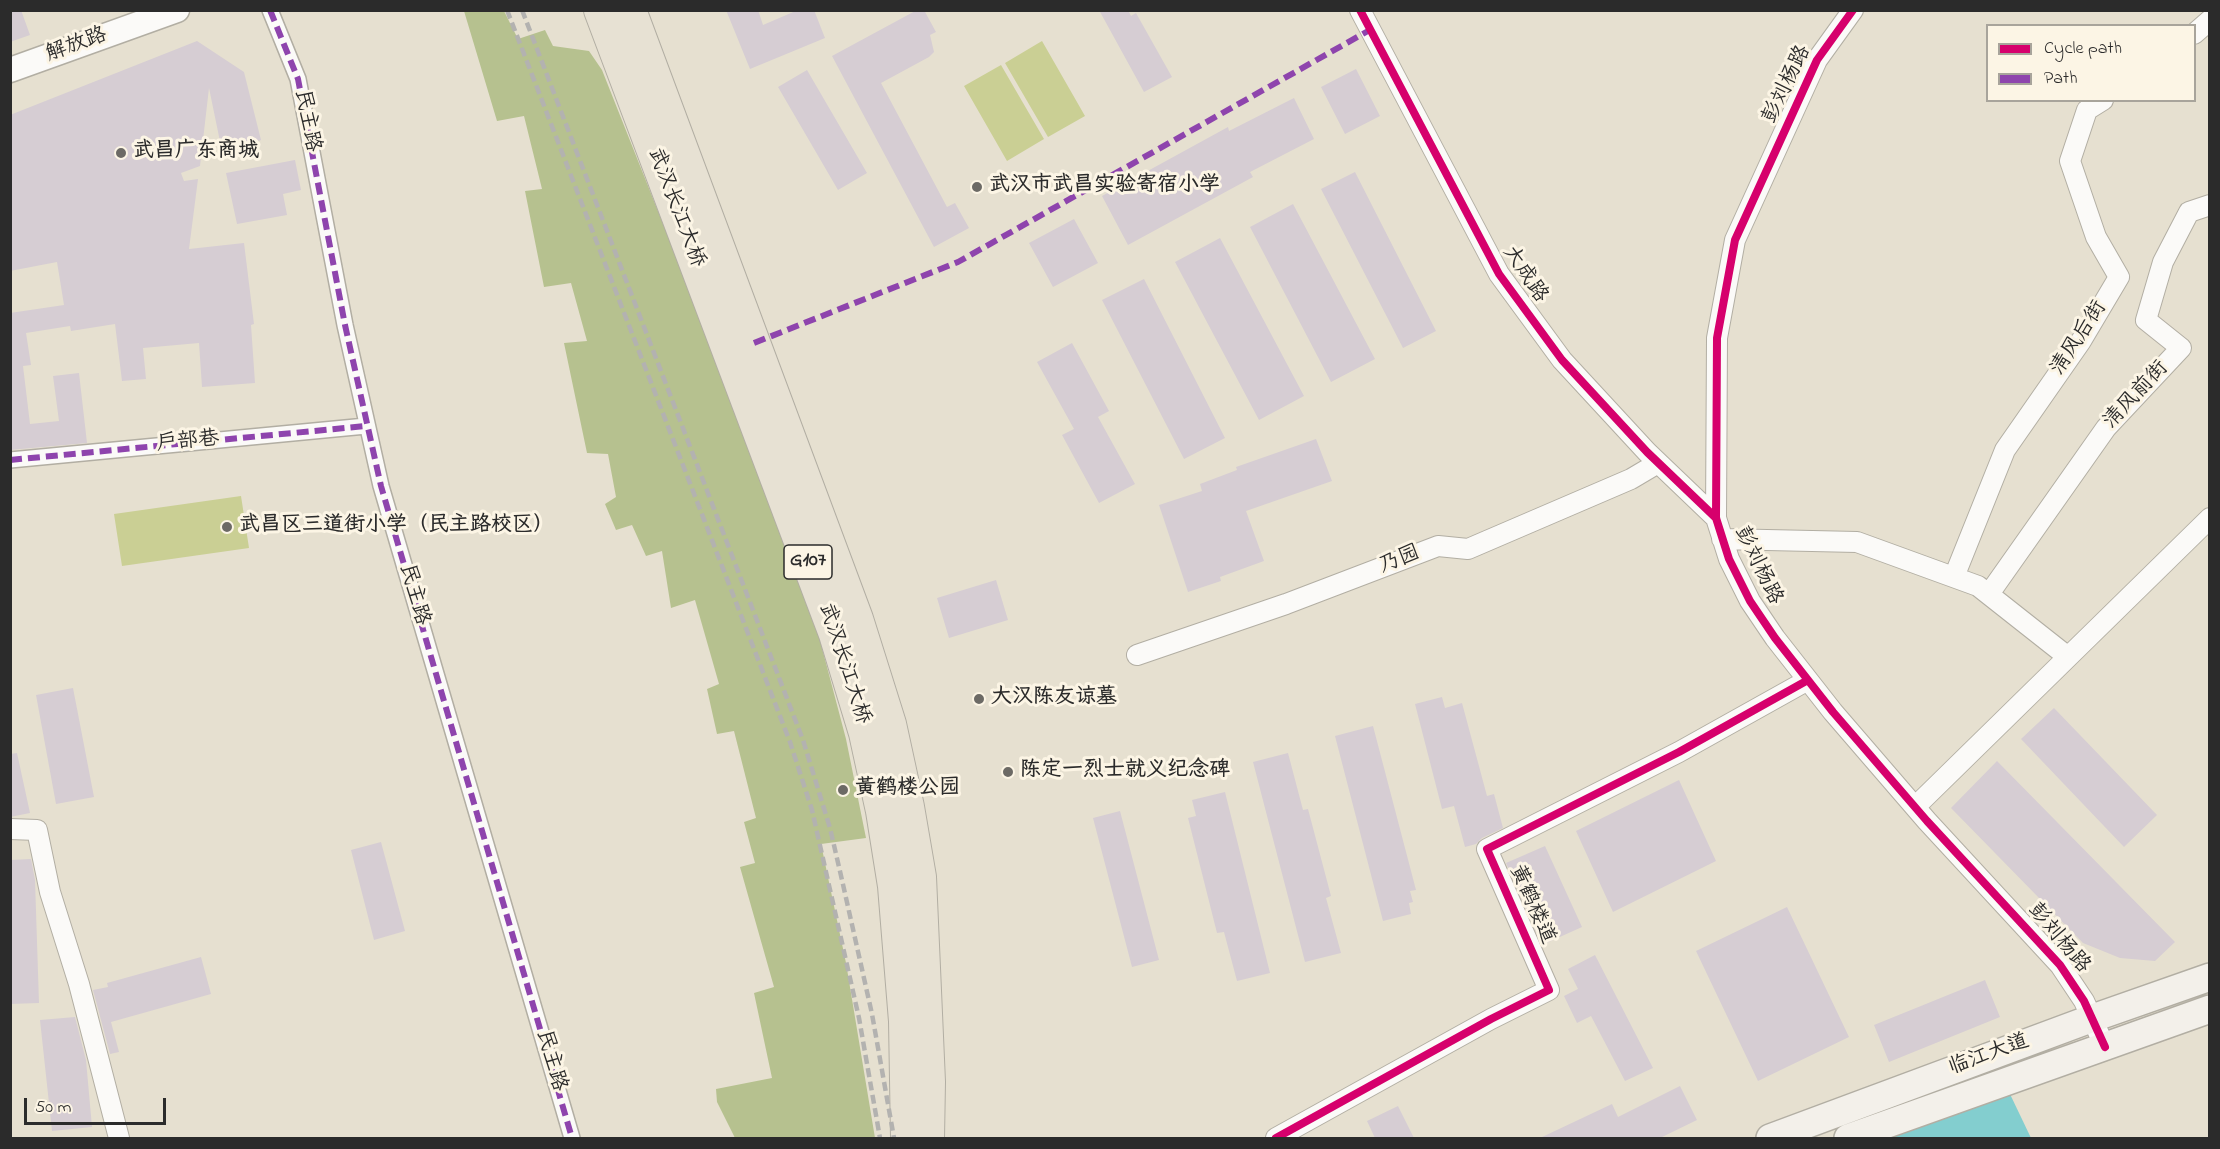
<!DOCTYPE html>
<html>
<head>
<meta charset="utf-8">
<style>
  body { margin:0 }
  #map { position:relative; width:2220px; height:1149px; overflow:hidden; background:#e6e0d0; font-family:"Indie Flower",sans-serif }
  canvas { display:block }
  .frame { position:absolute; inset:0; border:12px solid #2b2b2b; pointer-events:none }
  .legend { position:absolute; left:1986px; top:24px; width:210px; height:78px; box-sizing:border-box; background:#fcf5e5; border:2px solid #a8a49b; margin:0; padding:8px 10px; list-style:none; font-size:18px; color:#2b2b2b }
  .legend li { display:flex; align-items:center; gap:12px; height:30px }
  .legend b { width:30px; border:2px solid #a8a49b }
  .scale { position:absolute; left:24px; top:1098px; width:142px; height:27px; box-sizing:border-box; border:3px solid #2b2b2b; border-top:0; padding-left:8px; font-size:18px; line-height:21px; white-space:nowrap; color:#2b2b2b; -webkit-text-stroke:4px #fcf5e5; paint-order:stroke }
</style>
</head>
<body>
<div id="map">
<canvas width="2220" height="1149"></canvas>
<div class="frame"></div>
<ul class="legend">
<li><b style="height:8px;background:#d6006c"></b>Cycle path</li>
<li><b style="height:8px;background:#8e44ad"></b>Path</li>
</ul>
<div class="scale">50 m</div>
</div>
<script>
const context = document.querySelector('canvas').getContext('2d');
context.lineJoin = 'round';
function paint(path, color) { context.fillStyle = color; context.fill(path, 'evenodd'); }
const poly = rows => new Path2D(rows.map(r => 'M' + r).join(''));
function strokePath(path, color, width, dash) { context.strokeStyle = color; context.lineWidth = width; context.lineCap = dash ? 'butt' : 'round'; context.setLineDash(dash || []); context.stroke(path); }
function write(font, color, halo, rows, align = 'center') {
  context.font = font + ' "Indie Flower","LXGW WenKai TC",sans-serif'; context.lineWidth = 6; context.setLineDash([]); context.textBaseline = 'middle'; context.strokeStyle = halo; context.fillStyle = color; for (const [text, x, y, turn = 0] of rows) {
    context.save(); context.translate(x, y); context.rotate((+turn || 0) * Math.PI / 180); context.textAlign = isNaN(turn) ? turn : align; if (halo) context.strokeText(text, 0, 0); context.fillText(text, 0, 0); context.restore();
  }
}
paint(poly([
  [1042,41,1085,116,1048,137,1005,63],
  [1001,65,1044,139,1007,161,964,86],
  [241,496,249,548,122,566,114,514]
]), '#cacf94');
paint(poly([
  [464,11,504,11,518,39,545,30,553,46,589,51,602,70,677,259,817,629,846,739,866,838,821,844,846,963,875,1138,735,1138,717,1102,716,1089,772,1078,754,993,774,987,740,867,755,863,744,822,756,818,734,731,717,734,707,689,719,684,695,600,671,608,662,551,646,556,632,525,616,530,605,504,616,497,608,454,587,453,564,343,587,341,571,283,544,287,525,191,542,189,524,116,497,121]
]), '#b6c18f');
paint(poly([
  [2009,1092,2031,1138,1840,1138]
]), '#83cecf');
paint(poly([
  [10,10,21,10,30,35,10,42],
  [726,10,758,10,763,25,798,10,814,10,825,38,750,69],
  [917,10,924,10,936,32,930,35,934,52,929,57,881,83,947,207,955,203,969,228,934,247,832,56],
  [1099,10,1128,10,1131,16,1136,13,1172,77,1144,92],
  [197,41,244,72,261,140,223,156,209,88,200,166,181,173,184,181,198,179,189,249,244,243,254,324,251,325,255,383,202,387,199,343,143,348,146,379,122,381,115,324,71,331,70,326,26,333,31,365,23,366,30,424,59,421,53,376,79,373,87,443,10,450,10,313,64,305,57,262,10,271,10,115],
  [1356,69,1380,116,1345,134,1321,87],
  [807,70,867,173,838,190,778,87],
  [1294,98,1314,139,1250,172,1253,177,1128,245,1102,196,1228,127,1229,131],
  [295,160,301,190,283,194,287,215,237,224,226,173],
  [1355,172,1436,331,1403,348,1321,189],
  [1293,204,1375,359,1331,382,1250,227],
  [1074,219,1098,263,1053,287,1029,243],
  [1220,238,1304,396,1259,420,1175,262],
  [1144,279,1225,438,1184,459,1102,300],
  [1072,343,1109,411,1098,417,1135,484,1099,503,1062,435,1074,429,1037,362],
  [1316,439,1332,481,1246,511,1264,561,1220,577,1221,581,1188,592,1159,505,1202,491,1200,484,1237,470,1236,467],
  [996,580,1008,620,949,638,937,598],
  [73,688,94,797,56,804,36,695],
  [1442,697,1445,708,1462,703,1487,796,1494,794,1503,828,1482,838,1476,844,1465,847,1454,806,1442,809,1415,704],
  [2054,708,2157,815,2124,847,2021,739],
  [1373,726,1416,890,1410,891,1413,902,1409,903,1411,914,1383,921,1335,736],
  [17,753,30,813,10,817,10,754],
  [1288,753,1303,810,1308,809,1331,896,1326,898,1341,953,1305,962,1253,762],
  [1997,761,2175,942,2155,961,2120,958,2083,943,1951,808],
  [1679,780,1716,861,1613,912,1576,831],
  [1225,792,1270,973,1237,981,1224,932,1217,933,1188,818,1196,816,1192,800],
  [1120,811,1159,960,1132,967,1093,818],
  [381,842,405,931,374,940,351,850],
  [1545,846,1582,927,1542,945,1506,863],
  [31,859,35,880,39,1003,10,1004,10,860],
  [1787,907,1849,1037,1758,1081,1696,951],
  [1595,955,1653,1068,1625,1081,1591,1016,1577,1023,1564,996,1578,989,1568,969],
  [201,957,211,994,111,1022,119,1052,110,1054,93,990,108,987,107,983],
  [1985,980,2000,1017,1889,1062,1874,1025],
  [75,1017,86,1060,92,1127,52,1131,40,1020],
  [1680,1086,1697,1120,1660,1138,1540,1138,1612,1104,1618,1117],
  [1398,1106,1414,1138,1375,1138,1367,1121]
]), '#d6cdd3');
const pedestrian = poly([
  [270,10,298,79,345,325,381,486,572,1138],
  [10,460,366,426]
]);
const minor = poly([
  [1360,10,1499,274,1562,360,1647,452,1716,518],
  [1853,10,1817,60,1735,240,1717,338,1716,518,1729,559,1750,601,1775,638,1833,712,1927,821,2060,965,2084,1001,2105,1047],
  [2194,34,2210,20],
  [1722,539,1857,542,1978,586,2068,657],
  [1954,577,2005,450,2081,341,2119,277,2096,237,2070,161,2087,110,2103,100],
  [1989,594,2106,428,2181,348,2146,320,2163,262,2189,212,2210,205],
  [1137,655,1286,604,1438,546,1468,549,1631,479,1658,463],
  [1915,807,2210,518],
  [10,829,37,830,50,892,79,984,119,1138],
  [1276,1138,1491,1019,1549,990,1487,849,1679,752,1808,680]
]);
const tertiary = poly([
  [10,70,177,10]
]);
const secondary = poly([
  [1770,1138,2093,1018,2210,977],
  [1848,1138,2210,1009]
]);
const trunk = poly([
  [600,10,835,634,865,733,882,811,894,886,905,1021,907,1138],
  [630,10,857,619,890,724,908,807,920,877,929,1082,928,1138]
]);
strokePath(pedestrian, '#b2aea3', 18);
strokePath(minor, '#b2aea3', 22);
strokePath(tertiary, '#b2aea3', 27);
strokePath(secondary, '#b2aea3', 30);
strokePath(trunk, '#b2aea3', 34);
strokePath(pedestrian, '#fbfaf8', 15);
strokePath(minor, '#fbfaf8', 20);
strokePath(tertiary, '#fbfaf8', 24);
strokePath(secondary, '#f3f0ea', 27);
strokePath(trunk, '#e7e1d3', 32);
strokePath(poly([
  [507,10,790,742,812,810,859,1018,880,1138],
  [522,10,803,740,830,828,842,880,872,1014,894,1138]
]), '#b3b2b0', 4.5, [9, 4.5]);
strokePath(poly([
  [270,10,298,79,345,325,381,486,572,1138],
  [754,343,958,262,1368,31],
  [10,460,366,426]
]), '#8e44ad', 6, [12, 6]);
strokePath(poly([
  [1360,10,1499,274,1562,360,1647,452,1716,518],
  [1853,10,1817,60,1735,240,1717,338,1716,518,1729,559,1750,601,1775,638,1833,712,1927,821,2060,965,2084,1001,2105,1047],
  [1276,1138,1491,1019,1549,990,1487,849,1679,752,1808,680]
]), '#d6006c', 8);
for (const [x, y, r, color] of [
  [121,153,6,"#6c6a65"],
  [977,187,6,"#6c6a65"],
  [227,527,6,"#6c6a65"],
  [979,699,6,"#6c6a65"],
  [1008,772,6,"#6c6a65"],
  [843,790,6,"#6c6a65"]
]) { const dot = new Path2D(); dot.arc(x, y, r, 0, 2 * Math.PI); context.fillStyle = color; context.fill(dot); strokePath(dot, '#fcf5e5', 2); }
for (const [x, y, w] of [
  [808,562,48]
]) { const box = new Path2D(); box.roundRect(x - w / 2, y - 17, w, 34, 4.5); context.fillStyle = '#fcf5e5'; context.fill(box); strokePath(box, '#2b2b2b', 1.5); }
write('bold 20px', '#2b2b2b', null, [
  ["G107",808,562]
]);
write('21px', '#2b2b2b', '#fcf5e5', [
  ["解放路",77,46,-20],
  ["彭刘杨路",1788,85,-64],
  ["民主路",306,121,79],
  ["武汉长江大桥",675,208,69],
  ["大成路",1524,275,56],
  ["清风后街",2080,339,-57],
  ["清风前街",2137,396,-47],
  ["户部巷",188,443,-5],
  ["乃园",1400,561,-21],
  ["彭刘杨路",1757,566,64],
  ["民主路",413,595,74],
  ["武汉长江大桥",843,664,72],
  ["黄鹤楼道",1531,905,66],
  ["彭刘杨路",2058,939,50],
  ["临江大道",1989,1056,-20],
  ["民主路",550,1061,74]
]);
write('bold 21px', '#2b2b2b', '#fcf5e5', [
  ["武昌广东商城",133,153],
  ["武汉市武昌实验寄宿小学",989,187],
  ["武昌区三道街小学（民主路校区）",239,527],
  ["大汉陈友谅墓",991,699],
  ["陈定一烈士就义纪念碑",1020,772],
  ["黄鹤楼公园",855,790]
], 'left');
</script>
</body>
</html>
